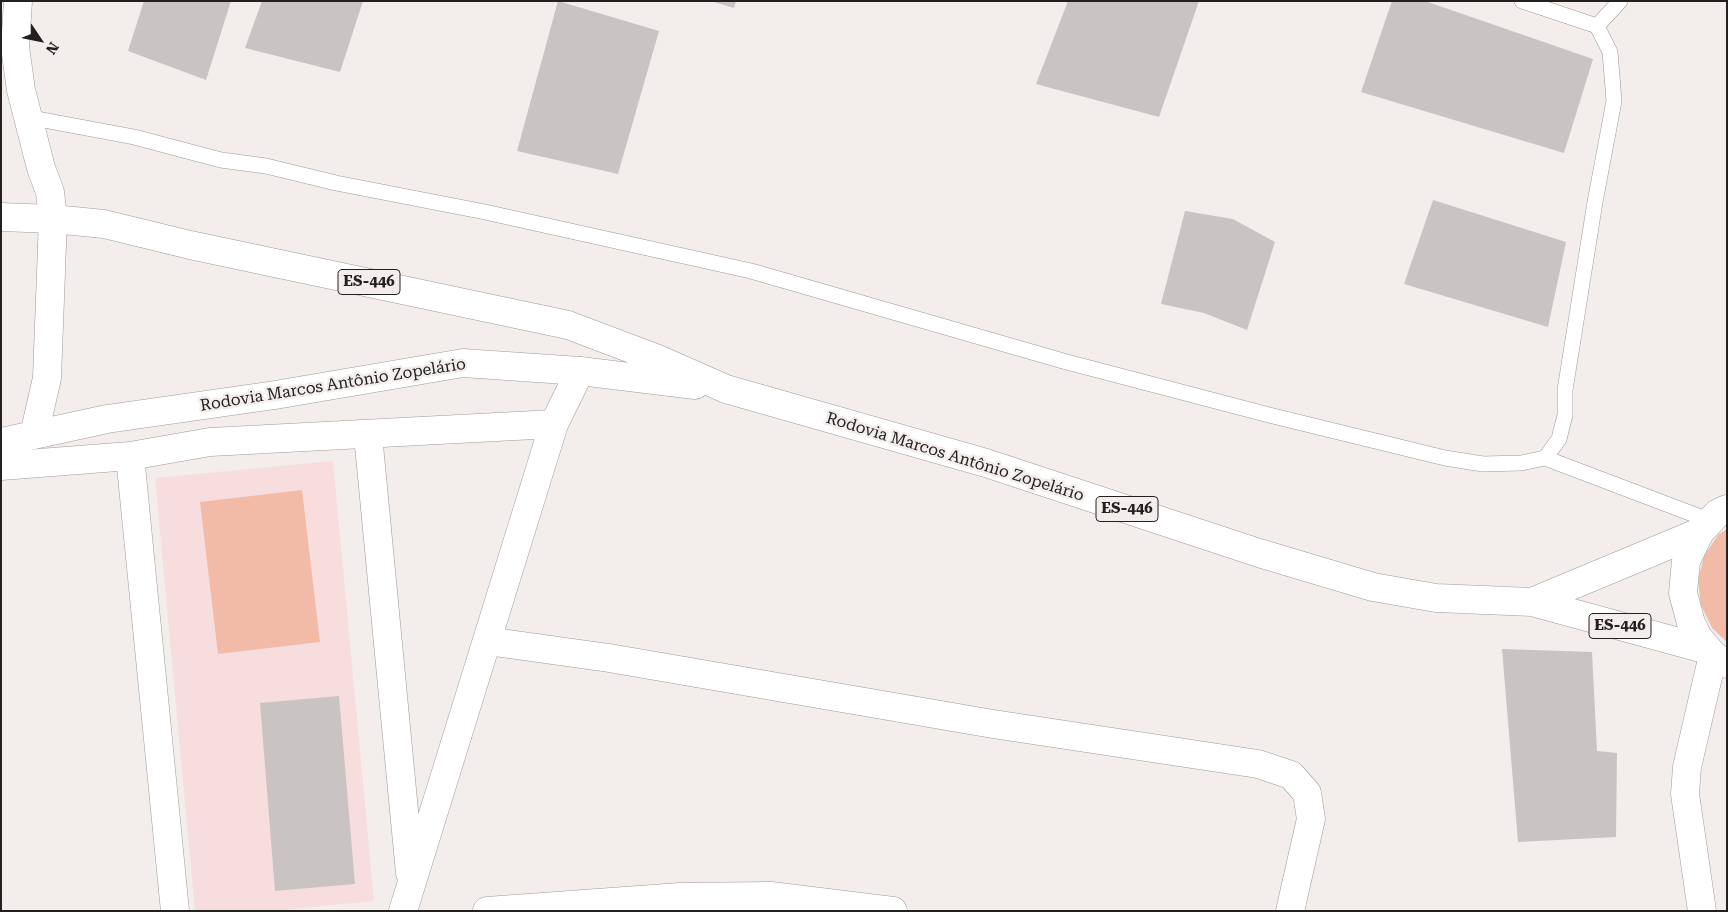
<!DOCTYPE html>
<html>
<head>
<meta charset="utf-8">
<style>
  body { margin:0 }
  #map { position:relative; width:1728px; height:912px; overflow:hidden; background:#f3edec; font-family:"Roboto Serif",serif }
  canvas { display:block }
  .frame { position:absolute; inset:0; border:2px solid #232120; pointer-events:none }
  .north { position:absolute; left:15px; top:15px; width:50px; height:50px; -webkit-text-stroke:4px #f3edec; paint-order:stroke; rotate:124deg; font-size:14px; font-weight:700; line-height:20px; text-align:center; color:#232120 }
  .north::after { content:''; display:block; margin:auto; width:18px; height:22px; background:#232120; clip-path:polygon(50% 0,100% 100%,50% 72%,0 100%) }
</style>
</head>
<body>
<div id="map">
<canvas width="1728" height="912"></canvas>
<div class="frame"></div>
<div class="north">N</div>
</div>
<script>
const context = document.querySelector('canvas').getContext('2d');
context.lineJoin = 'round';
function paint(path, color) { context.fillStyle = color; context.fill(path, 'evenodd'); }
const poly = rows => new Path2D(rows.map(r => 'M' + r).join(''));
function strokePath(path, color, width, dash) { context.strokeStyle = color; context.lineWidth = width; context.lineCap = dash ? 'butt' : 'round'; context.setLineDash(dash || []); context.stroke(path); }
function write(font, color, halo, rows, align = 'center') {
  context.font = font + ' "Roboto Serif",serif'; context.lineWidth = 5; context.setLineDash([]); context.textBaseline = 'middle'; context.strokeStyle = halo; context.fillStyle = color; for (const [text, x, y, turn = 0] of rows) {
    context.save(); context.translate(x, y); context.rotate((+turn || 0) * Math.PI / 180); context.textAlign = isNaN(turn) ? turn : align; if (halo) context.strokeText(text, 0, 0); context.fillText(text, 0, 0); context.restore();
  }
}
paint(poly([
  [333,461,374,901,274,911,195,911,155,478]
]), '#f8dddf');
paint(poly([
  [302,490,320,642,218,654,200,502],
  [1727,529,1727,642,1712,628,1701,605,1698,580,1704,556,1718,535]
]), '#f2bba8');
paint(poly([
  [144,1,231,1,206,80,128,51],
  [262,1,363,1,340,72,245,48],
  [558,1,659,31,618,174,517,151],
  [711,1,736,1,734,8],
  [1068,1,1199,1,1159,117,1036,84],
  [1392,1,1425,1,1593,59,1564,153,1361,92],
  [1433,200,1566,242,1548,327,1404,284],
  [1185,211,1233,219,1275,242,1247,330,1204,313,1161,304],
  [1502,649,1592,652,1597,751,1617,753,1616,837,1518,842],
  [339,696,355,884,275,891,260,703]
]), '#c9c4c3');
const service = poly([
  [1597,26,1620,1],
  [27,117,134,137,221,160,266,166,336,183,485,212,751,271,1063,361,1269,415,1445,458,1483,464,1521,463,1545,458,1559,439,1565,415,1565,390,1595,202,1614,101,1610,52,1597,26,1522,1],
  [1545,458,1711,521]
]);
const minor = poly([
  [18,1,15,47,21,90,41,168,50,192,53,219],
  [368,435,410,873],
  [130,456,175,911],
  [1,466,130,456,210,442,554,424],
  [487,641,609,658,993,724,1258,764,1291,775,1307,793,1311,819,1290,911],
  [403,911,554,424,580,371],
  [487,911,680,897,771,896,893,911],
  [1702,911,1685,794,1687,767,1713,655]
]);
const primary = poly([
  [1,217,53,219,104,224,190,245,568,325,658,359,726,389,986,463,1259,553,1373,587,1436,598,1532,602,1708,650],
  [34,435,47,378,53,219],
  [1,442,107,419,275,395,463,363,580,371,695,385],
  [1532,602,1700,532]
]);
const trunk = poly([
  [1727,509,1718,513,1700,532,1686,561,1683,593,1691,623,1698,637,1713,655,1727,664]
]);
strokePath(service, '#9f9a98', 16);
strokePath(minor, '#9f9a98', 29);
strokePath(primary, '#9f9a98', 29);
strokePath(trunk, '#9f9a98', 29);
strokePath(service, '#fff', 15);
strokePath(minor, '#fff', 28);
strokePath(primary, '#fff', 28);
strokePath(trunk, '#fff', 28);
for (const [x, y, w] of [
  [369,282,62],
  [1127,509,62],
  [1620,626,62]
]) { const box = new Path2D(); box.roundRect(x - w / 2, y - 12.5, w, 25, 4); context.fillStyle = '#f3edec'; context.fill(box); strokePath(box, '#232120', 1); }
write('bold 15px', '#232120', null, [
  ["ES-446",369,282],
  ["ES-446",1127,509],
  ["ES-446",1620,626]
]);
write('16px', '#232120', '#f3edec', [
  ["Rodovia Marcos Antônio Zopelário",333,385,-9],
  ["Rodovia Marcos Antônio Zopelário",955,457,17]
]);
</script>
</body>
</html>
